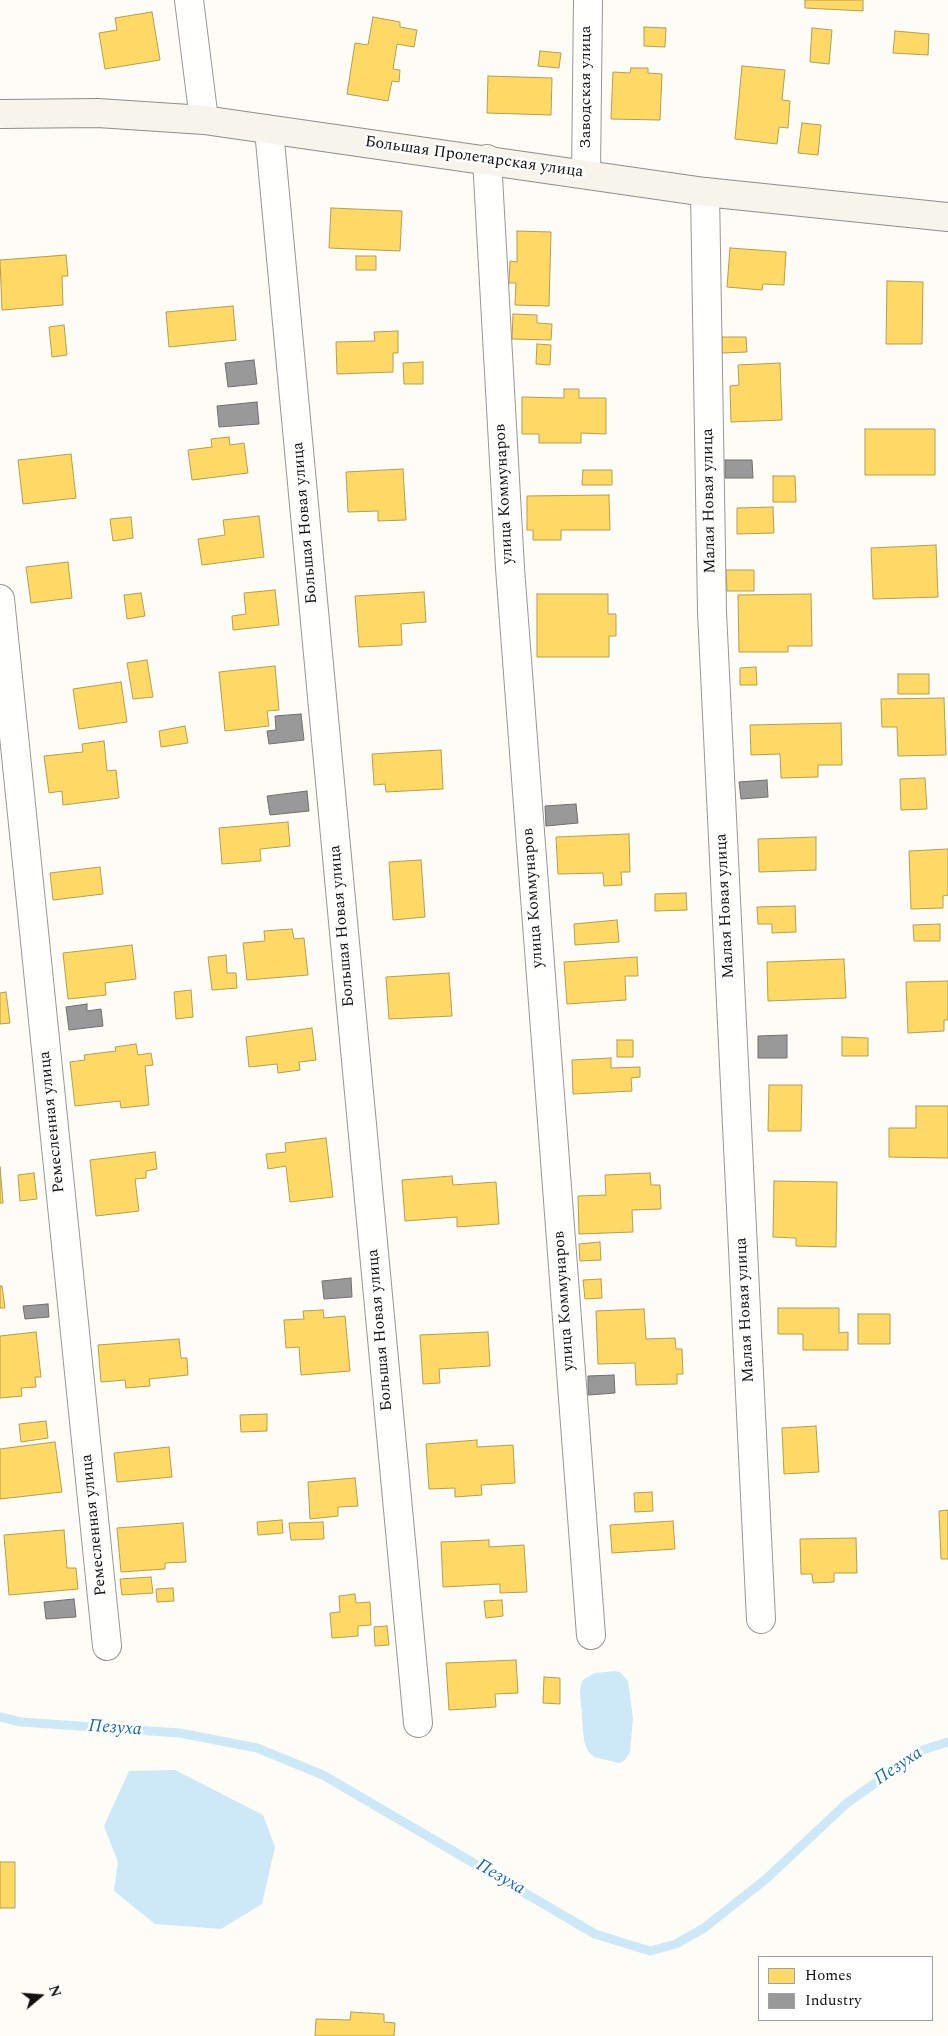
<!DOCTYPE html>
<html>
<head>
<meta charset="utf-8">
<style>
  body { margin:0 }
  #map { position:relative; width:948px; height:2036px; overflow:hidden; background:#fdfcf7; font-family:Spectral,serif }
  canvas { display:block }
  .legend { position:absolute; left:758px; top:1956px; width:175px; height:65px; box-sizing:border-box; background:#fff; border:1px solid #a0a0a0; margin:0; padding:6px 9px; list-style:none; font-size:15px; color:#111 }
  .legend li { display:flex; align-items:center; gap:10px; height:25px }
  .legend b { width:25px; border:1px solid #a0a0a0 }
  .north { position:absolute; left:15px; top:1971px; width:50px; height:50px; -webkit-text-stroke:4px #fff; paint-order:stroke; rotate:72deg; font-size:14px; font-weight:700; line-height:20px; text-align:center; color:#111 }
  .north::after { content:''; display:block; margin:auto; width:18px; height:22px; background:#111; clip-path:polygon(50% 0,100% 100%,50% 72%,0 100%) }
</style>
</head>
<body>
<div id="map">
<canvas width="948" height="2036"></canvas>
<ul class="legend">
<li><b style="height:14px;background:#ffd966"></b>Homes</li>
<li><b style="height:14px;background:#999"></b>Industry</li>
</ul>
<div class="north">N</div>
</div>
<script>
const context = document.querySelector('canvas').getContext('2d');
context.lineJoin = 'round';
function paint(path, color) { context.fillStyle = color; context.fill(path, 'evenodd'); }
const poly = rows => new Path2D(rows.map(r => 'M' + r).join(''));
function strokePath(path, color, width, dash) { context.strokeStyle = color; context.lineWidth = width; context.lineCap = dash ? 'butt' : 'round'; context.setLineDash(dash || []); context.stroke(path); }
function write(font, color, halo, rows, align = 'center') {
  context.font = font + ' Spectral,serif'; context.lineWidth = 5; context.setLineDash([]); context.textBaseline = 'middle'; context.strokeStyle = halo; context.fillStyle = color; for (const [text, x, y, turn = 0] of rows) {
    context.save(); context.translate(x, y); context.rotate((+turn || 0) * Math.PI / 180); context.textAlign = isNaN(turn) ? turn : align; if (halo) context.strokeText(text, 0, 0); context.fillText(text, 0, 0); context.restore();
  }
}
paint(poly([
  [615,1671,620,1672,628,1681,633,1718,630,1752,624,1761,619,1763,594,1757,588,1751,584,1741,580,1691,582,1681,586,1678,595,1673],
  [175,1770,263,1815,275,1847,262,1904,221,1929,155,1924,114,1891,118,1862,104,1826,129,1771]
]), '#cde8f7');
const homes = poly([
  [805,0,863,0,863,11,805,8,805,0],
  [152,12,160,60,105,69,99,33,117,30,115,18,152,12],
  [373,17,400,22,400,27,417,30,414,47,397,44,393,69,400,70,399,82,392,81,388,101,347,94,355,43,368,45,373,17],
  [644,27,666,28,665,47,644,46,644,27],
  [812,28,832,30,829,64,810,62,812,28],
  [895,31,929,34,928,55,893,53,895,31],
  [540,51,561,53,559,68,538,66,540,51],
  [742,66,785,70,782,100,790,101,788,128,779,127,777,144,735,139,742,66],
  [631,68,648,68,648,73,662,74,660,120,611,119,613,72,630,73,631,68],
  [488,76,552,78,551,115,487,113,488,76],
  [802,123,821,125,818,155,798,153,802,123],
  [331,208,402,211,400,251,329,248,331,208],
  [517,231,551,232,549,306,515,305,516,283,509,283,510,261,517,262,517,231],
  [730,248,786,252,784,285,763,284,762,290,727,287,730,248],
  [66,255,68,276,62,276,63,305,2,310,0,260,66,255],
  [356,256,376,256,376,270,356,270,356,256],
  [887,281,923,282,922,344,886,344,887,281],
  [233,306,236,340,169,347,166,312,233,306],
  [513,314,537,315,537,323,552,324,551,340,512,339,513,314],
  [64,325,67,355,52,357,49,327,64,325],
  [398,331,398,353,393,353,393,372,337,374,336,342,375,341,374,332,398,331],
  [722,337,746,337,747,352,722,353,722,337],
  [537,344,551,345,550,365,536,364,537,344],
  [423,362,423,384,404,384,403,363,423,362],
  [780,363,782,420,731,422,730,386,739,385,738,365,780,363],
  [564,389,579,389,579,398,606,398,606,434,581,433,581,443,539,443,539,434,522,434,522,397,564,398,564,389],
  [865,429,935,429,935,475,865,475,865,429],
  [229,437,230,445,244,443,248,473,192,480,188,450,212,447,211,439,229,437],
  [71,454,76,498,23,504,18,460,71,454],
  [403,469,406,520,378,521,378,511,348,512,346,472,403,469],
  [583,470,612,470,612,485,582,485,583,470],
  [773,476,795,476,796,502,773,502,773,476],
  [609,495,610,530,561,530,561,540,533,540,533,530,527,530,527,496,609,495],
  [773,507,774,533,737,534,737,508,773,507],
  [259,516,264,557,202,565,198,539,225,535,223,520,259,516],
  [131,517,133,538,113,541,110,519,131,517],
  [936,545,938,597,873,599,871,548,936,545],
  [68,562,72,598,31,603,26,567,68,562],
  [726,570,754,570,754,591,727,591,726,570],
  [275,590,279,625,233,630,232,616,246,614,244,593,275,590],
  [424,592,426,622,401,624,402,645,359,647,355,596,424,592],
  [141,593,145,616,127,619,124,595,141,593],
  [537,594,608,594,608,614,616,614,616,636,609,636,609,657,537,657,537,594],
  [811,594,812,646,788,646,788,652,739,652,738,595,811,594],
  [147,660,153,697,133,699,127,663,147,660],
  [275,666,279,710,267,711,269,726,225,731,219,672,275,666],
  [756,667,757,685,740,685,740,668,756,667],
  [898,674,929,674,929,694,898,694,898,674],
  [121,682,127,722,79,729,73,689,121,682],
  [944,698,946,755,898,756,897,727,882,727,881,699,944,698],
  [841,723,842,765,818,765,818,777,781,778,780,754,751,755,750,725,841,723],
  [185,726,188,743,161,747,159,731,185,726],
  [104,741,107,771,116,770,119,798,63,805,62,791,49,793,44,756,83,752,82,744,104,741],
  [441,750,443,789,386,792,385,784,374,785,372,754,441,750],
  [925,778,927,809,901,810,900,779,925,778],
  [288,822,290,846,260,849,261,861,222,864,219,828,288,822],
  [629,834,630,872,621,872,622,885,604,886,603,873,558,874,556,837,629,834],
  [816,837,816,870,759,872,758,839,816,837],
  [948,849,948,895,943,896,943,908,911,909,909,851,948,849],
  [421,860,425,917,393,920,389,862,421,860],
  [100,867,103,894,53,900,50,873,100,867],
  [686,893,687,910,655,911,655,894,686,893],
  [795,906,796,932,772,933,772,924,758,924,757,907,795,906],
  [617,920,619,942,575,945,574,924,617,920],
  [940,924,940,941,914,941,913,925,940,924],
  [292,929,294,939,304,938,308,975,247,980,243,943,265,941,264,931,292,929],
  [132,945,136,979,105,983,106,995,68,999,63,953,132,945],
  [226,955,227,973,236,973,237,988,212,990,208,957,226,955],
  [637,957,638,976,625,976,626,1000,567,1004,564,962,637,957],
  [844,959,846,998,768,1001,767,962,844,959],
  [449,973,452,1016,389,1019,386,977,449,973],
  [948,981,948,1020,944,1020,944,1031,908,1033,906,982,948,981],
  [191,990,193,1017,176,1019,174,992,191,990],
  [6,992,10,1023,0,1024,0,993,6,992],
  [312,1028,316,1060,299,1062,300,1070,278,1073,277,1064,249,1067,246,1037,312,1028],
  [842,1037,868,1038,868,1056,842,1056,842,1037],
  [617,1040,633,1040,633,1057,617,1057,617,1040],
  [136,1044,138,1055,151,1053,153,1065,145,1066,149,1105,121,1108,120,1101,75,1106,70,1062,85,1060,84,1055,116,1051,115,1047,136,1044],
  [611,1058,611,1068,640,1067,640,1077,631,1078,632,1091,573,1094,572,1060,611,1058],
  [769,1085,802,1085,801,1131,768,1131,769,1085],
  [916,1106,948,1106,948,1158,889,1157,889,1128,916,1128,916,1106],
  [326,1138,333,1197,290,1202,286,1166,268,1169,266,1154,286,1152,285,1143,326,1138],
  [155,1152,157,1169,146,1171,146,1178,135,1179,139,1211,96,1216,90,1160,155,1152],
  [0,1167,3,1203,0,1203,0,1167],
  [34,1173,37,1199,20,1201,18,1175,34,1173],
  [650,1173,651,1185,660,1185,661,1209,632,1210,633,1232,579,1234,578,1196,606,1195,605,1175,650,1173],
  [452,1176,453,1185,496,1182,499,1224,457,1227,457,1217,405,1221,402,1180,452,1176],
  [774,1181,837,1182,836,1247,796,1246,796,1238,773,1237,774,1181],
  [600,1242,601,1260,580,1261,579,1244,600,1242],
  [601,1279,602,1298,585,1299,583,1280,601,1279],
  [0,1286,2,1286,5,1308,0,1308,0,1286],
  [778,1308,839,1308,839,1333,848,1332,848,1350,803,1350,803,1334,778,1334,778,1308],
  [644,1309,646,1339,675,1338,676,1349,682,1349,683,1374,677,1374,677,1384,636,1385,635,1363,598,1364,596,1311,644,1309],
  [323,1310,324,1318,345,1316,350,1371,301,1375,299,1347,286,1348,284,1320,304,1319,303,1311,323,1310],
  [858,1314,890,1314,890,1344,858,1344,858,1314],
  [36,1332,41,1377,35,1377,36,1387,21,1388,22,1396,0,1398,0,1336,36,1332],
  [488,1332,490,1366,439,1369,440,1383,423,1384,420,1335,488,1332],
  [179,1339,181,1358,187,1358,188,1375,149,1379,150,1386,126,1388,125,1380,101,1382,98,1345,179,1339],
  [267,1414,267,1431,241,1432,240,1415,267,1414],
  [46,1421,48,1438,21,1442,19,1424,46,1421],
  [816,1426,819,1472,784,1474,782,1428,816,1426],
  [477,1440,477,1447,513,1445,515,1483,481,1485,482,1495,455,1497,455,1488,429,1489,426,1444,477,1440],
  [55,1442,62,1492,0,1499,0,1449,55,1442],
  [169,1447,172,1477,117,1482,114,1453,169,1447],
  [355,1478,358,1506,338,1507,338,1516,310,1519,308,1482,355,1478],
  [652,1492,653,1511,635,1512,634,1493,652,1492],
  [948,1510,948,1559,941,1559,939,1511,948,1510],
  [282,1520,283,1533,258,1535,257,1522,282,1520],
  [673,1521,675,1549,612,1553,610,1525,673,1521],
  [323,1522,324,1539,291,1540,289,1523,323,1522],
  [183,1523,186,1562,165,1563,165,1569,121,1572,117,1528,183,1523],
  [64,1530,67,1568,76,1568,78,1589,9,1595,4,1535,64,1530],
  [856,1538,857,1573,834,1573,834,1582,813,1583,812,1574,801,1574,800,1539,856,1538],
  [489,1540,489,1547,524,1545,527,1592,500,1593,500,1584,443,1587,441,1542,489,1540],
  [151,1577,153,1593,122,1595,120,1579,151,1577],
  [173,1588,174,1601,157,1602,156,1589,173,1588],
  [355,1594,356,1603,370,1602,371,1625,358,1626,358,1636,332,1638,330,1613,340,1612,339,1596,355,1594],
  [502,1600,503,1616,486,1618,484,1601,502,1600],
  [387,1626,389,1645,375,1646,374,1627,387,1626],
  [516,1660,518,1693,495,1694,496,1707,449,1710,446,1663,516,1660],
  [544,1677,560,1678,560,1704,543,1703,544,1677],
  [0,1862,15,1862,15,1908,0,1908,0,1862],
  [351,2012,384,2014,384,2022,395,2023,394,2036,315,2036,316,2019,350,2020,351,2012]
]);
paint(homes, '#ffd966');
strokePath(homes, '#b89d4c', 1);
const industry = poly([
  [254,360,257,384,228,387,225,363,254,360],
  [257,402,259,424,219,427,217,406,257,402],
  [725,460,752,460,753,478,725,478,725,460],
  [301,714,304,740,269,744,267,731,276,730,275,716,301,714],
  [767,780,768,797,741,799,739,782,767,780],
  [307,791,309,811,270,815,267,796,307,791],
  [576,804,578,823,546,826,545,806,576,804],
  [87,1004,87,1011,101,1009,103,1026,69,1030,66,1007,87,1004],
  [787,1035,787,1058,758,1058,758,1036,787,1035],
  [351,1278,352,1297,324,1299,322,1281,351,1278],
  [48,1304,49,1317,25,1319,23,1306,48,1304],
  [614,1375,615,1393,588,1395,588,1376,614,1375],
  [74,1599,76,1617,46,1619,44,1602,74,1599]
]);
paint(industry, '#999');
strokePath(industry, '#707070', 1);
strokePath(poly([
  [0,1717,21,1722,180,1733,257,1748,323,1775,595,1934,650,1951,676,1944,704,1928,766,1879,847,1803,922,1750,948,1742]
]), '#cde8f7', 9);
const street = poly([
  [189,0,204,120],
  [269,130,418,1723],
  [487,159,510,568,591,1635],
  [586,174,588,0],
  [705,192,712,612,761,1619],
  [0,599,107,1646]
]);
const secondary = poly([
  [0,114,98,113,204,120,705,192,948,217]
]);
strokePath(street, '#979795', 30);
strokePath(secondary, '#8e8d8b', 30);
strokePath(street, '#fffffe', 28);
strokePath(secondary, '#f6f4eb', 28);
write('16px', '#111', '#fff', [
  ["Заводская улица",587,87,-90],
  ["Большая Пролетарская улица",474,158,8],
  ["улица Коммунаров",505,494,-93],
  ["Малая Новая улица",710,501,-91],
  ["Большая Новая улица",306,523,-95],
  ["улица Коммунаров",534,898,-94],
  ["Малая Новая улица",726,906,-93],
  ["Большая Новая улица",343,926,-95],
  ["Ремесленная улица",53,1122,-96],
  ["улица Коммунаров",565,1301,-94],
  ["Малая Новая улица",746,1310,-93],
  ["Большая Новая улица",381,1330,-95],
  ["Ремесленная улица",95,1525,-96]
]);
write('italic 18px', '#1768a6', '#fff', [
  ["Пезуха",115,1729,4],
  ["Пезуха",899,1767,-34],
  ["Пезуха",500,1878,30]
]);
</script>
</body>
</html>
